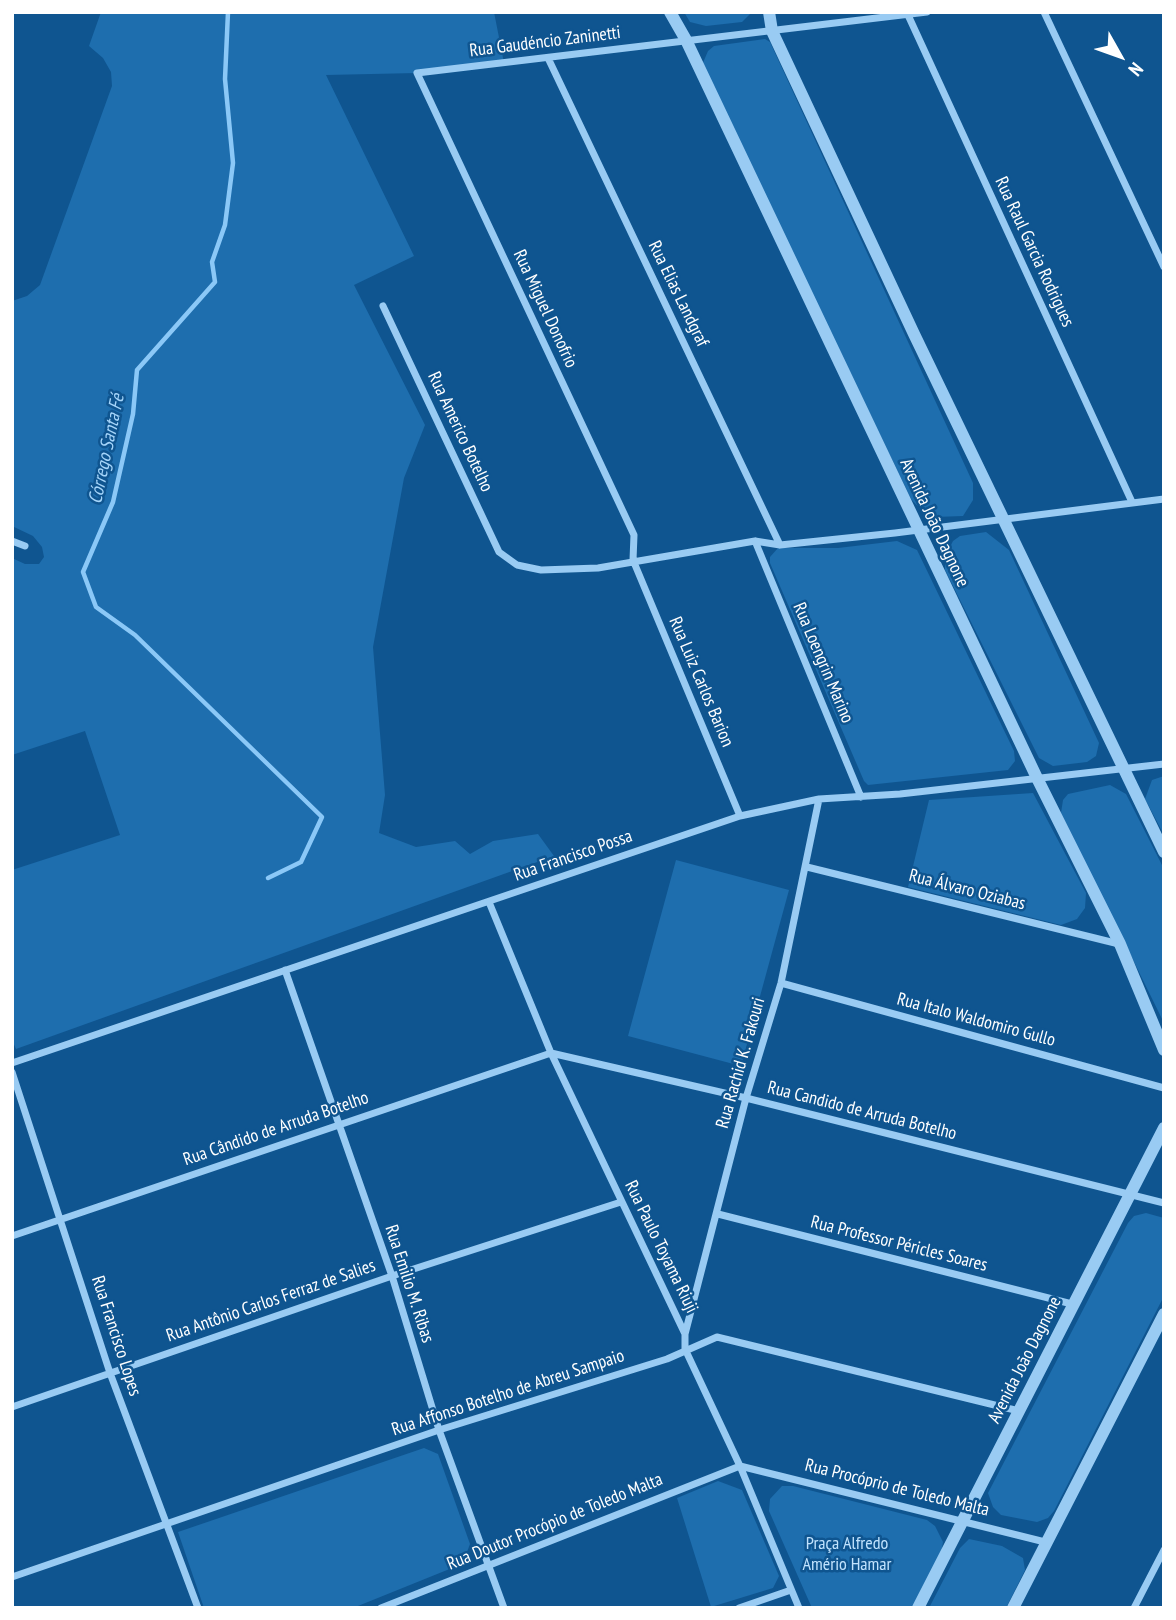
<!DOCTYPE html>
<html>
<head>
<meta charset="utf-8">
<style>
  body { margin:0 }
  #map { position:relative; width:1176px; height:1620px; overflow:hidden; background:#0f5590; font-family:"PT Sans Narrow",sans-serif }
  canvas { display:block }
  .frame { position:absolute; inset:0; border:14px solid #fff; pointer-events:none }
  .north { position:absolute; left:1085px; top:21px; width:70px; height:70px; -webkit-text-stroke:5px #0f5590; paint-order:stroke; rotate:130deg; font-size:19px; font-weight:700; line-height:28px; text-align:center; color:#fff }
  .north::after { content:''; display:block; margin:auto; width:24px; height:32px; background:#fff; clip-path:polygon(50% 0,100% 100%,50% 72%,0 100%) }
</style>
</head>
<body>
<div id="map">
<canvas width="1176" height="1620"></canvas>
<div class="frame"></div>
<div class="north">N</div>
</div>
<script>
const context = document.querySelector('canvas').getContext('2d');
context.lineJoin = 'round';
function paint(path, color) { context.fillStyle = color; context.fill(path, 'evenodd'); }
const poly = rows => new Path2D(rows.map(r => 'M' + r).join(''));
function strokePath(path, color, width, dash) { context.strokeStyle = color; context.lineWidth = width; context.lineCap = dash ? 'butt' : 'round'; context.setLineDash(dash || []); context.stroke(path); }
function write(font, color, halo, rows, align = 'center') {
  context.font = font + ' "PT Sans Narrow",sans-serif'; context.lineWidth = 5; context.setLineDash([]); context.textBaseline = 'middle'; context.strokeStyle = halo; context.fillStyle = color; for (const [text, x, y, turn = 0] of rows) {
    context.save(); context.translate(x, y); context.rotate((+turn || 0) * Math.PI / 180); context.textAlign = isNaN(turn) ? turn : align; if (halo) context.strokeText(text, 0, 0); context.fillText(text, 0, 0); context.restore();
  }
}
paint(poly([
  [101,12,494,12,504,63,417,73,326,75,414,256,354,285,425,425,404,478,373,647,385,795,379,833,416,847,455,841,470,854,493,841,538,834,554,856,16,1049,12,1040,12,870,120,835,85,731,12,755,12,558,25,564,39,564,44,557,42,547,33,536,12,526,12,301,27,296,40,285,112,86,111,72,103,58,89,46],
  [684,12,752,12,742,22,706,26,690,22],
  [765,39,770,42,973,483,973,500,963,516,935,517,923,512,911,499,702,65,708,51,714,46],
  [986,532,1009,550,1099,743,1096,756,1087,762,1053,766,1039,758,945,570,945,557,953,541,960,536],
  [897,541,917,550,1014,751,1015,761,1008,770,868,785,864,781,770,563,770,557,778,548,838,548],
  [1164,776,1164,835,1145,799,1152,780],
  [1110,785,1126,794,1164,869,1164,1023,1061,813,1063,800,1068,794],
  [1033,793,1086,893,1085,908,1077,919,1061,925,908,887,929,800],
  [676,860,789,890,741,1066,628,1036],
  [1146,1213,1164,1218,1164,1296,1054,1511,1048,1518,1037,1522,1001,1515,993,1507,988,1493,1128,1223,1134,1216],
  [424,1448,438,1454,470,1544,464,1560,457,1566,353,1608,204,1608,178,1532],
  [718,1481,742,1490,779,1576,773,1588,711,1607,677,1498],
  [782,1486,793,1486,927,1520,935,1526,943,1542,941,1554,913,1608,812,1608,769,1511,770,1499],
  [969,1539,1002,1546,1023,1558,1025,1570,1006,1608,929,1608,960,1548]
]), '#1e6eae');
strokePath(poly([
  [228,12,225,79,233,163,225,225,212,262,215,282,137,370,133,414,113,502,83,572,96,607,135,635,322,817,301,862,268,878]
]), '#8bc8f7', 4.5);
strokePath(poly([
  [1044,12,1164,267],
  [908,15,1132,502],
  [548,58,780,545],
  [383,306,499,552,517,565,541,570,598,568,755,541,780,545,895,533,1164,499],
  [12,541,25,546],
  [755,541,861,797],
  [740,816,633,560,634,535,417,73,927,12],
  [807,867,1119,944],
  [489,902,551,1053,685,1334,685,1349,740,1466,799,1608],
  [285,970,392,1276,439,1430,504,1608],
  [781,983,1164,1088],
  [12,1063,740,816,819,799,900,794,1164,764],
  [12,1072,110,1373,198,1608],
  [718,1214,1072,1304],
  [12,1236,551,1053,746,1098,1164,1203],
  [685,1334,746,1098,781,983,819,799],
  [12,1407,392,1276,621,1202],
  [12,1577,439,1430,667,1359,717,1337,1019,1411],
  [381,1608,740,1466,1045,1542],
  [739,1608,791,1590],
  [1134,1608,1164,1550]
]), '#99cbf3', 7);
strokePath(poly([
  [670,12,686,40,1037,778,1120,944,1164,1050],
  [769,12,772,31,914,334,1164,852],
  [918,1608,1164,1128],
  [1013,1608,1164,1314]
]), '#99cbf3', 12);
write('18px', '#fff', '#0f5590', [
  ["Rua Gaudéncio Zaninetti",545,42,-7],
  ["Rua Raul Garcia Rodrigues",1034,252,65],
  ["Rua Elias Landgraf",678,294,64],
  ["Rua Miguel Donofrio",545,309,65],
  ["Rua Americo Botelho",460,432,65],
  ["Avenida João Dagnone",934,523,65],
  ["Rua Loengrin Marino",823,663,67],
  ["Rua Luiz Carlos Barion",701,682,67],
  ["Rua Francisco Possa",573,856,-19],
  ["Rua Álvaro Oziabas",967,890,14],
  ["Rua Italo Waldomiro Gullo",976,1020,15],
  ["Rua Rachid K. Fakouri",741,1063,-74],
  ["Rua Candido de Arruda Botelho",862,1111,14],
  ["Rua Cândido de Arruda Botelho",276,1129,-19],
  ["Rua Professor Péricles Soares",899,1244,14],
  ["Rua Paulo Toyama Riuji",661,1247,64],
  ["Rua Emilio M. Ribas",409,1284,72],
  ["Rua Antônio Carlos Ferraz de Salies",271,1301,-19],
  ["Rua Francisco Lopes",116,1336,72],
  ["Avenida João Dagnone",1025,1360,-63],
  ["Rua Affonso Botelho de Abreu Sampaio",508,1393,-18],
  ["Rua Procóprio de Toledo Malta",897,1488,14],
  ["Rua Doutor Procópio de Toledo Malta",555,1522,-22]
]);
write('18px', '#c1e3fe', '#0f5590', [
  ["Praça Alfredo",847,1544],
  ["Amério Hamar",847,1565]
]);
write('italic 19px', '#a5d5fa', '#0f5590', [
  ["Córrego Santa Fé",107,449,-78]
]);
</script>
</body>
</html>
